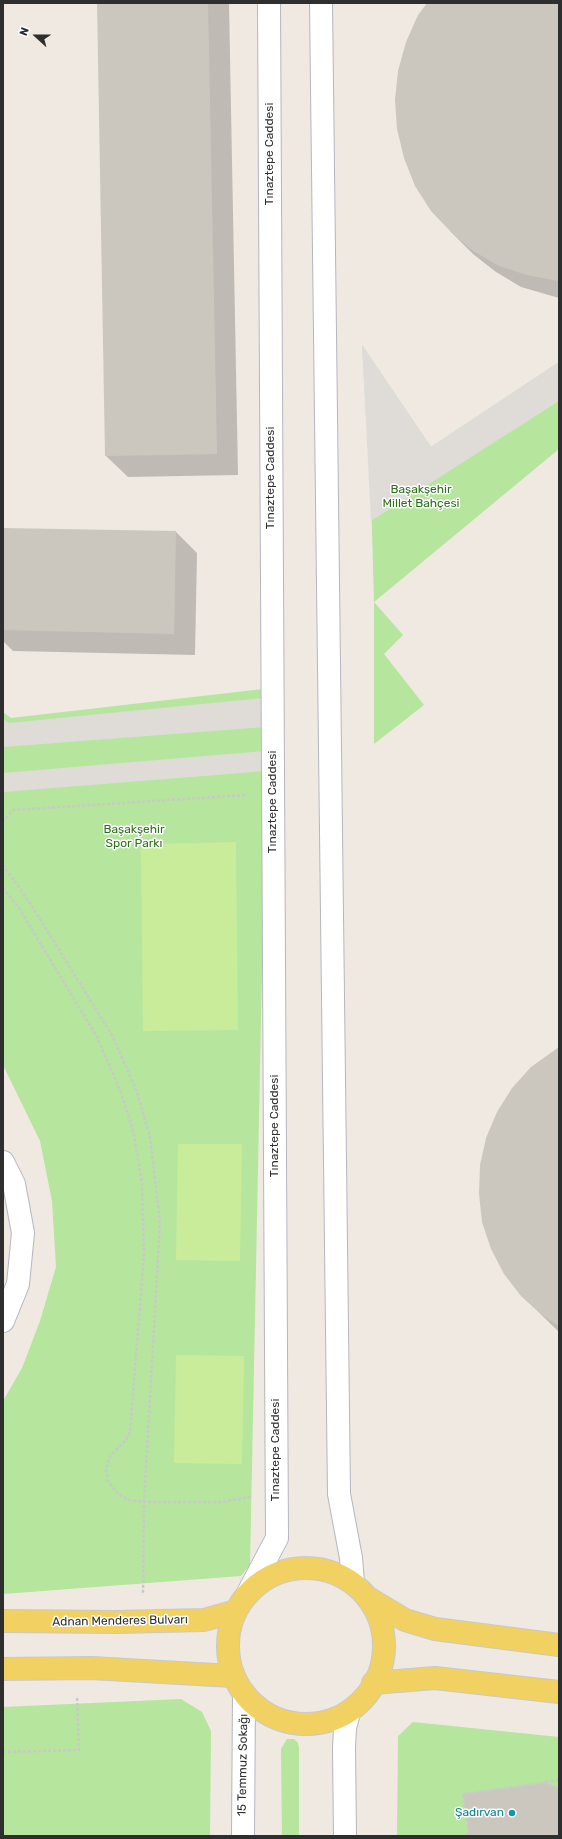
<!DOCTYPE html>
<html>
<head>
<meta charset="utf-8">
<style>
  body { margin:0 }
  #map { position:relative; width:562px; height:1839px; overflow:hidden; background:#efe9e1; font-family:Rubik,sans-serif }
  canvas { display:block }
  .frame { position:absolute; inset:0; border:4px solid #2e2e2e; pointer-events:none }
  .north { position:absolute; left:16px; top:16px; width:40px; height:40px; -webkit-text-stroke:3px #fff; paint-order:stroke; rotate:291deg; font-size:11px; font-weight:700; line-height:16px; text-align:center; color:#2e2e2e }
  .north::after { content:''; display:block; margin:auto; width:14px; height:18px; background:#2e2e2e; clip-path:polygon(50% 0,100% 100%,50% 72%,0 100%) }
</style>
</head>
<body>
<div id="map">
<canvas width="562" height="1839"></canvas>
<div class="frame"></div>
<div class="north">N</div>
</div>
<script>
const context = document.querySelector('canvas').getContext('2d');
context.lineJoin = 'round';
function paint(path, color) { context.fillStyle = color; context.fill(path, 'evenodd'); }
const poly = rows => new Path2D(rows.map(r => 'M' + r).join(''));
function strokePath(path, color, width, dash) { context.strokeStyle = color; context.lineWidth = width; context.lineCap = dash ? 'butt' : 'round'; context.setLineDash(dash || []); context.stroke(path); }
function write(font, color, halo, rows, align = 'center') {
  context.font = font + ' Rubik,sans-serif'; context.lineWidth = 3; context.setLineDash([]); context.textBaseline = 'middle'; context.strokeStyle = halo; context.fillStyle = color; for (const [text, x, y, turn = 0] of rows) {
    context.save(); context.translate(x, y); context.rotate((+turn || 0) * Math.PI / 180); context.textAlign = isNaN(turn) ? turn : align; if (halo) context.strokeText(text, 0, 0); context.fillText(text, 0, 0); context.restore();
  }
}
paint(poly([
  [362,345,431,447,559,362,559,449,374,602,403,635,384,654,424,705,374,744,374,602,371,495],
  [263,689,266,771,250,1565,241,1576,3,1594,3,1401,22,1368,40,1321,56,1267,52,1201,40,1141,3,1065,3,712,11,718],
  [181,1699,202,1712,211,1731,210,1836,3,1836,3,1707],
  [413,1722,559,1737,559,1836,397,1836,398,1736],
  [287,1739,294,1739,298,1743,299,1748,299,1836,282,1836,281,1749]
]), '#b6e59e');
paint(poly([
  [236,842,238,1030,143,1031,141,844],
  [178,1144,242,1144,240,1261,176,1260],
  [176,1355,244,1356,242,1464,174,1463]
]), '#c9ec9a');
paint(poly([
  [362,345,431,447,559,362,559,401,371,521],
  [263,698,265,727,3,747,3,719,9,723],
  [265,751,266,771,3,792,3,773]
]), '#dfdcd8');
paint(poly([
  [98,3,229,3,238,475,128,477,106,456],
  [428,3,559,3,559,298,521,287,496,272,473,254,451,232],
  [3,529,176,532,197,553,195,655,13,651,3,641],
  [559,1048,559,1332,522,1296,532,1068]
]), '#0003');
paint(poly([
  [97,3,208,3,217,454,105,456],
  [427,3,559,3,559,281,527,275,499,266,473,251,451,232,431,211,415,186,404,158,397,129,395,100,398,71,406,42,418,15],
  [3,528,176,531,174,634,3,630],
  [559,1047,559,1326,542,1315,521,1296,504,1274,491,1249,482,1222,479,1194,480,1165,486,1138,497,1112,512,1088,531,1067],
  [544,1783,559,1788,559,1836,464,1836,469,1832,463,1794]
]), '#cbc7bf');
const minor = poly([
  [321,3,339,1494,351,1558,353,1583],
  [3,1162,14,1184,23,1233,18,1284,3,1321],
  [248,1593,277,1538,269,3],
  [243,1836,244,1695],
  [345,1836,344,1748,345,1728,349,1713]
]);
const major = poly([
  '228 1646a78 78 0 1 1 156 0a78 78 0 1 1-156 0Z',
  [370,1599,405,1620,435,1629,559,1645],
  [3,1621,117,1622,204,1620,236,1611],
  [3,1669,91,1668,233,1676],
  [373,1683,435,1678,559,1692]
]);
strokePath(minor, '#b4b7c1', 24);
strokePath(major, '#c9c9c9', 24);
strokePath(poly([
  [3,822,13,810,247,795],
  [3,865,30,903,112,1035,137,1092,150,1137,160,1222,144,1502,143,1595],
  [3,888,19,908,97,1037,121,1093,134,1134,142,1183,144,1254,130,1432,126,1440,110,1456,106,1469,108,1481,118,1494,129,1500,144,1502,221,1502,251,1497],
  [3,1752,79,1750,77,1696],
  [546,1782,559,1780],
  [469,1832,463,1794,544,1783,559,1788]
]), '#c9c9c9', 2.5, [3, 2]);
strokePath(minor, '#fff', 22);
strokePath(major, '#f2d163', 22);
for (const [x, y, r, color] of [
  [512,1813,4,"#0f9aa8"]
]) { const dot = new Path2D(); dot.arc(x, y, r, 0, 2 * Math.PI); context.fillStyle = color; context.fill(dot); strokePath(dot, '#fff', 1.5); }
write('12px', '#2e2e2e', '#fff', [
  ["Tınaztepe Caddesi",270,154,-90],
  ["Tınaztepe Caddesi",271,478,-90],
  ["Tınaztepe Caddesi",273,802,-90],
  ["Tınaztepe Caddesi",275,1126,-90],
  ["Tınaztepe Caddesi",276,1450,-90],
  ["Adnan Menderes Bulvarı",120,1621,-1],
  ["15 Temmuz Sokağı",243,1765,-89]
]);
write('12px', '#2c6e1b', '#fff', [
  ["Başakşehir",421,490],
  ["Millet Bahçesi",421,504],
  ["Başakşehir",134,830],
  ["Spor Parkı",134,844]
]);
write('12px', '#0d838f', '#fff', [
  ["Şadırvan",504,1813]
], 'right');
</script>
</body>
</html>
